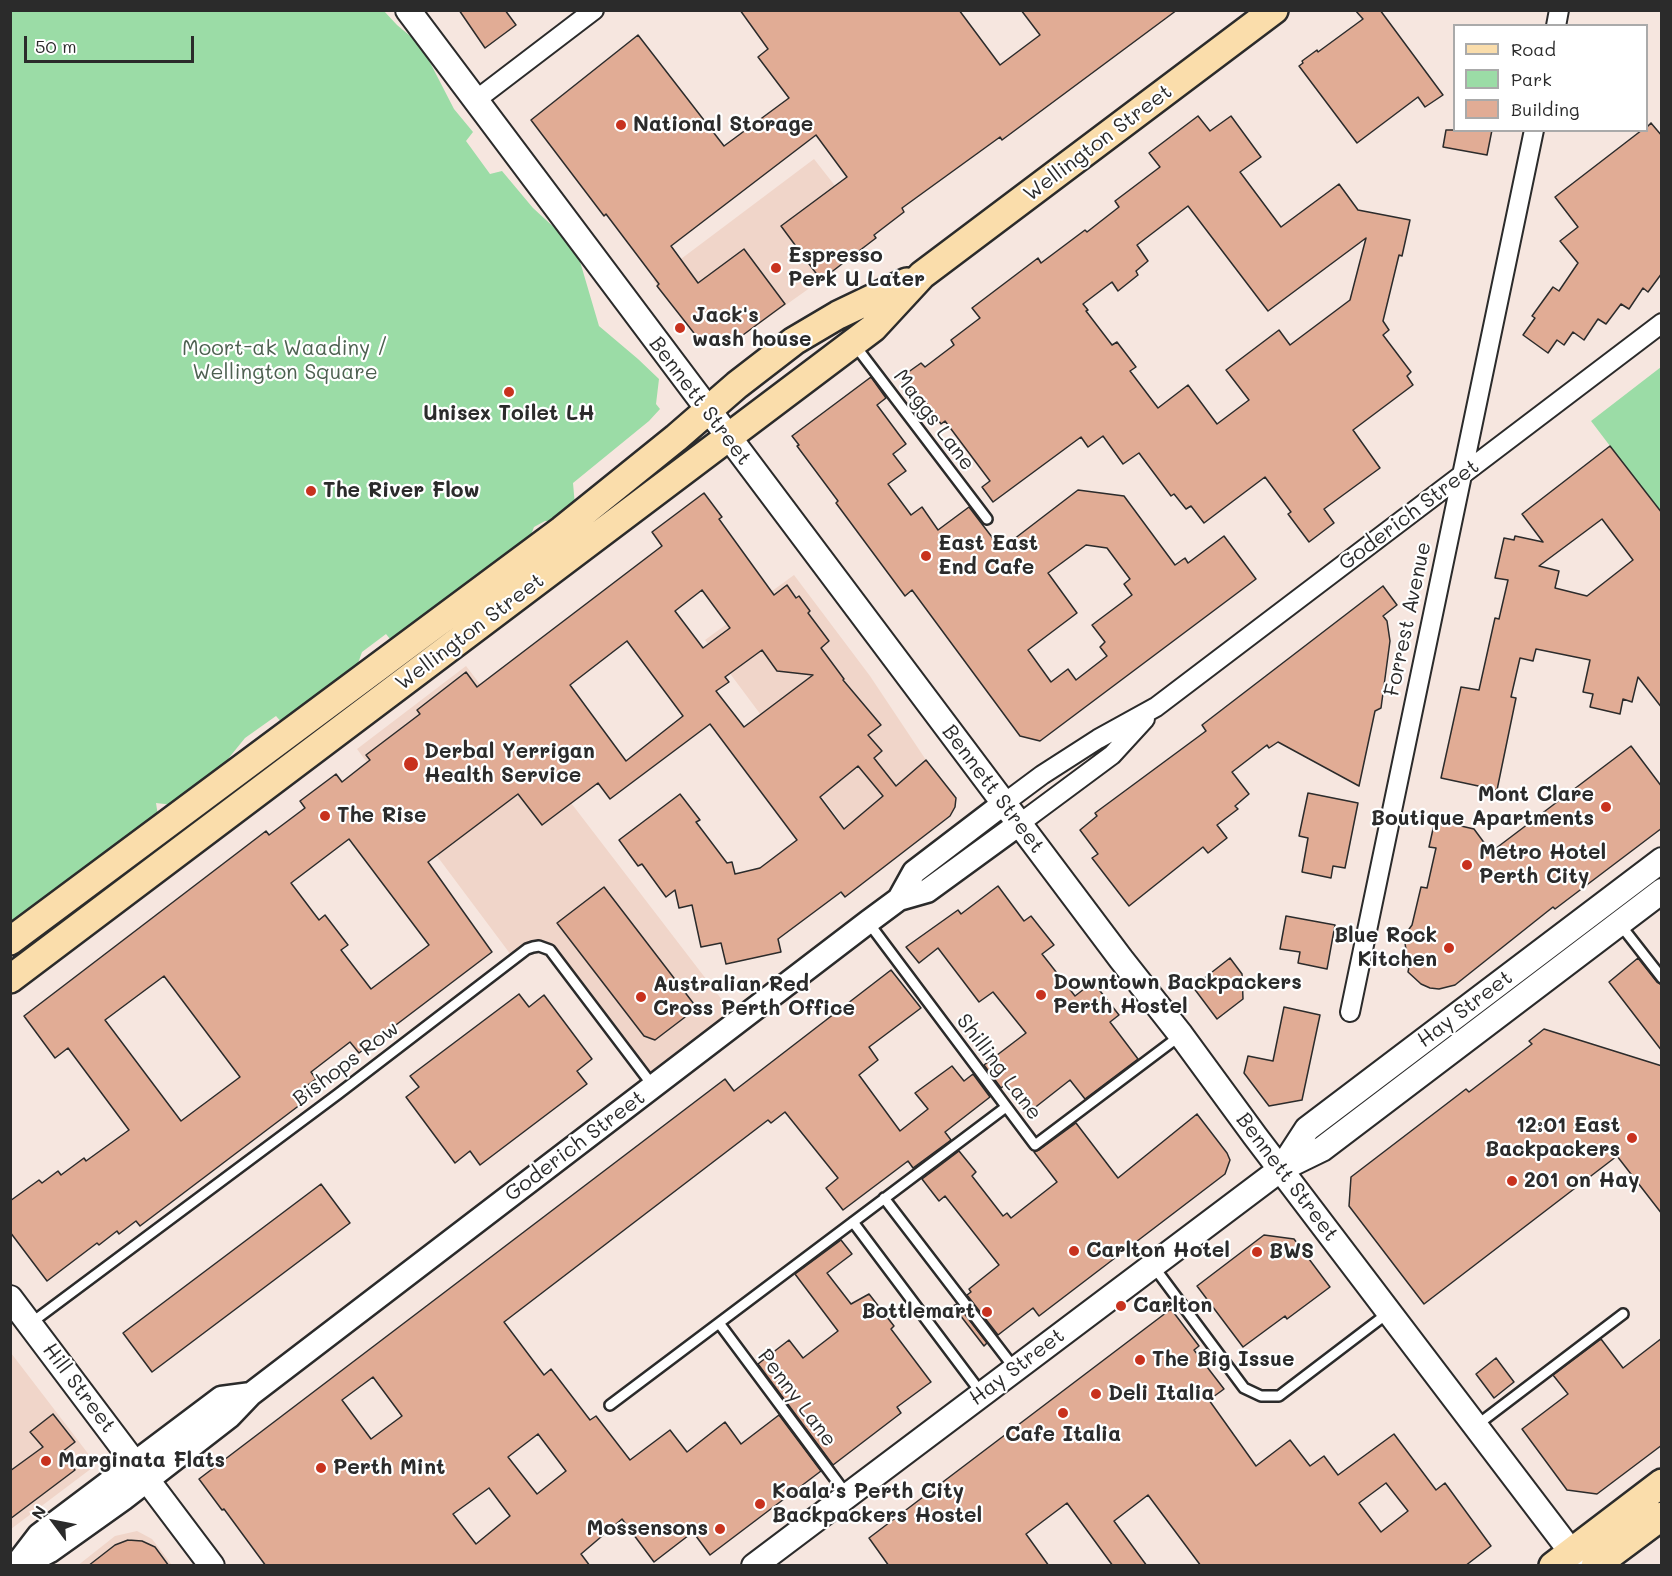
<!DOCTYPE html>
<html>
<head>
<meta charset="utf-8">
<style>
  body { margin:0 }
  #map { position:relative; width:1672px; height:1576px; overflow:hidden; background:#f6e6df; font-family:Mali,sans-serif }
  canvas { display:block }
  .frame { position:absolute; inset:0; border:12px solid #2b2b2b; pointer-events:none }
  .legend { position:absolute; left:1453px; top:24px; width:195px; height:108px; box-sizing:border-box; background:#fff; border:2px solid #aaa; margin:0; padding:8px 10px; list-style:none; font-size:18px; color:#2b2b2b }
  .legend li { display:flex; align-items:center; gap:12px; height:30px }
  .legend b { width:30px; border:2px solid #aaa }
  .north { position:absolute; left:24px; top:1492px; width:60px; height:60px; -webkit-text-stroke:4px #fff; paint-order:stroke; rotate:302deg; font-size:16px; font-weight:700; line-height:24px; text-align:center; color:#2b2b2b }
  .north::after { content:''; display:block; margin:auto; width:21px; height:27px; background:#2b2b2b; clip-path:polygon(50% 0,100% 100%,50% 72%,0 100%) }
  .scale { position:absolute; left:24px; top:36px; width:170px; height:27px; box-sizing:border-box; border:3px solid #2b2b2b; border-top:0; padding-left:8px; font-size:18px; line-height:21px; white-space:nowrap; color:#2b2b2b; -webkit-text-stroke:4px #fff; paint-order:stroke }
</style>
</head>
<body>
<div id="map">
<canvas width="1672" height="1576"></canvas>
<div class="frame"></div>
<ul class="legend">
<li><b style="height:8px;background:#faddab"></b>Road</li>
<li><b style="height:16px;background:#9bdca6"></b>Park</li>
<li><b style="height:16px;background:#e1ac95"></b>Building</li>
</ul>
<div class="north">N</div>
<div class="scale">50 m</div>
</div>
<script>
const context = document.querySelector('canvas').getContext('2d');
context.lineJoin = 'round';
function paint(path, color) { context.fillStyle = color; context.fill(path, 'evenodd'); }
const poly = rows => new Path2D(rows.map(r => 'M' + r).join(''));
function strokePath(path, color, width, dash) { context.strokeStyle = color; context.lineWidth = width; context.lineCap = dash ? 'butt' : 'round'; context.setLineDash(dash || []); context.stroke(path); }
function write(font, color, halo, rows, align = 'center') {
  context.font = font + ' Mali,sans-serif'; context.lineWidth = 4.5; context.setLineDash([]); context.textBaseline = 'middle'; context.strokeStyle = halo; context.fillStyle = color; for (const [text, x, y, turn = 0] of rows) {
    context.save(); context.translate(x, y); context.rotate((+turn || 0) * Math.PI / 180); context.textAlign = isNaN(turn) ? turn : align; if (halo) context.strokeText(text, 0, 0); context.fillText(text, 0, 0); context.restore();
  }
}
paint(poly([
  [814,159,876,238,821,280,728,346,701,342,653,280],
  [794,575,870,676,926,760,956,798,955,807,950,816,878,872,705,640],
  [466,666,739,1022,653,1086,550,950,539,946,514,959,357,749],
  [11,1353,93,1460,92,1468,11,1529],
  [137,1531,152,1539,172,1565,77,1566,115,1536]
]), '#f0d5c9');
paint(poly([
  [11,11,384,11,397,25,421,45,454,109,473,132,466,141,490,174,502,171,533,208,558,231,579,258,599,326,638,359,659,379,656,404,660,409,649,421,573,483,576,517,562,522,545,521,534,527,526,548,394,644,386,634,362,652,356,669,284,725,276,716,245,738,228,759,222,775,182,806,156,803,159,822,11,936],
  [1661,367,1661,513,1591,421]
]), '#9bdca6');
const building = poly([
  [459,10,505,10,516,25,485,48,459,10],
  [740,10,959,10,1000,65,1040,35,1021,10,1177,10,1002,140,1000,137,902,208,904,212,874,235,876,238,821,280,781,226,847,177,816,135,671,246,698,283,744,249,785,304,728,346,701,342,657,286,659,284,606,214,604,216,531,120,638,35,724,146,789,98,758,57,768,49,740,10],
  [1355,10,1380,10,1443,95,1425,107,1418,97,1357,143,1299,66,1303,63,1302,61,1317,50,1318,52,1363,19,1355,10],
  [1198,116,1210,131,1231,116,1261,157,1240,172,1281,227,1339,184,1358,210,1410,220,1402,256,1399,255,1383,321,1389,330,1383,335,1411,372,1407,376,1413,385,1353,430,1380,468,1324,509,1334,523,1309,542,1288,514,1291,512,1265,477,1204,523,1191,506,1186,509,1174,494,1171,496,1139,453,1123,464,1103,436,1088,447,1081,437,993,502,982,487,990,481,945,421,941,424,927,404,923,408,900,378,921,363,925,367,954,345,951,340,980,318,972,308,1038,258,1041,263,1085,230,1087,232,1119,207,1115,201,1160,167,1149,153,1198,116],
  [1188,206,1268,311,1366,238,1350,300,1290,345,1279,330,1226,370,1249,400,1217,424,1188,385,1158,408,1130,371,1136,367,1117,342,1112,345,1086,311,1088,310,1083,304,1112,282,1118,291,1138,275,1136,271,1148,261,1137,245,1188,206],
  [1651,123,1662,136,1662,273,1648,292,1643,288,1629,309,1621,304,1606,324,1598,319,1584,340,1573,332,1564,345,1557,340,1548,353,1523,335,1535,318,1532,316,1553,287,1559,291,1578,263,1560,241,1578,227,1555,197,1642,130,1647,130,1647,127,1651,123],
  [1446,130,1492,130,1487,155,1443,147,1446,130],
  [871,377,886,398,877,405,906,444,893,454,906,471,888,484,911,515,922,507,938,530,969,507,1001,549,1078,490,1124,496,1175,565,1185,558,1188,563,1224,536,1256,579,1040,741,1020,736,912,590,905,596,836,503,838,501,797,446,799,445,792,436,871,377],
  [1086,545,1107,548,1130,579,1124,584,1132,595,1092,625,1105,642,1100,647,1107,656,1076,680,1068,669,1051,682,1028,650,1077,613,1048,573,1086,545],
  [1610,446,1662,513,1662,708,1638,677,1632,702,1623,699,1620,714,1590,707,1593,694,1583,692,1590,660,1536,649,1533,661,1520,658,1511,697,1516,698,1497,790,1441,778,1461,687,1479,690,1495,618,1499,619,1508,580,1495,578,1504,538,1514,540,1515,536,1543,542,1522,514,1610,446],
  [1602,519,1633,560,1587,596,1555,588,1559,571,1539,566,1602,519],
  [704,493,722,517,719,519,774,595,787,585,796,598,799,596,810,611,808,613,829,641,821,648,844,679,843,680,881,725,868,735,882,751,874,758,896,786,926,760,956,798,955,807,950,816,845,897,841,892,778,939,781,952,726,964,721,943,701,947,692,905,679,908,675,890,666,897,642,864,638,866,619,840,680,794,700,820,696,822,727,863,732,862,735,874,760,868,797,840,710,724,610,799,598,783,542,825,518,794,428,862,492,952,359,1053,350,1042,311,1072,316,1079,302,1089,309,1098,140,1226,136,1221,119,1234,117,1231,99,1245,97,1243,47,1281,10,1232,10,1201,39,1180,42,1183,58,1171,61,1175,84,1158,86,1161,129,1130,68,1048,55,1058,24,1016,266,831,269,835,305,808,300,801,336,774,342,782,370,760,366,755,420,714,417,710,466,672,477,687,662,546,652,532,704,493],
  [702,590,730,628,703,648,675,611,702,590],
  [627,641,683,716,626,761,570,685,627,641],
  [762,650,777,671,813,675,744,727,716,691,729,682,725,677,762,650],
  [858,766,883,796,844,829,820,797,858,766],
  [349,839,429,945,371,989,341,950,348,945,325,915,319,920,291,883,349,839],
  [164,976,240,1077,181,1121,105,1020,164,976],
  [1383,586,1397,605,1383,616,1387,621,1390,641,1381,708,1375,711,1359,786,1278,742,1269,748,1267,745,1232,772,1249,794,1235,806,1238,809,1217,825,1227,838,1208,853,1203,847,1129,906,1092,858,1098,854,1080,830,1097,816,1095,813,1206,731,1202,725,1383,586],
  [1631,746,1662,787,1662,828,1555,909,1553,907,1455,985,1439,989,1430,988,1421,984,1408,972,1409,967,1402,965,1406,950,1404,936,1412,925,1421,887,1427,888,1436,848,1429,847,1435,820,1474,829,1491,852,1631,746],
  [1308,793,1358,803,1345,868,1333,866,1331,878,1302,872,1308,838,1299,836,1308,793],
  [998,886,1024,921,1031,916,1054,945,1042,954,1075,996,1093,982,1119,1015,1110,1022,1138,1059,1085,1099,1070,1080,1028,1113,1006,1084,1001,1088,984,1065,1026,1033,993,992,979,1002,938,948,919,963,906,947,958,910,961,914,998,886],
  [604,887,697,1008,655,1040,644,1036,557,923,604,887],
  [1286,916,1335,925,1327,969,1298,963,1300,952,1280,949,1286,916],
  [1230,958,1242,974,1243,999,1217,1019,1193,987,1230,958],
  [1638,958,1657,982,1662,985,1662,1051,1609,982,1638,958],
  [891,970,921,1008,869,1047,878,1060,859,1075,900,1131,928,1109,915,1093,952,1066,964,1081,973,1074,990,1097,945,1132,951,1140,913,1168,908,1161,843,1210,826,1188,838,1178,785,1112,771,1123,768,1120,504,1322,544,1375,551,1369,590,1420,596,1416,630,1460,670,1430,687,1452,725,1422,741,1444,779,1415,821,1471,710,1555,693,1532,654,1562,622,1519,581,1554,590,1566,266,1566,224,1509,222,1510,199,1479,725,1079,734,1091,891,970],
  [373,1377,402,1416,371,1439,342,1400,373,1377],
  [538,1434,566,1471,537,1494,508,1457,538,1434],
  [489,1488,510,1516,476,1544,453,1514,489,1488],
  [519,994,529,1007,544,995,592,1059,577,1071,587,1084,480,1165,470,1151,455,1163,406,1097,419,1087,410,1076,519,994],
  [1284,1007,1320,1015,1302,1100,1269,1106,1244,1073,1248,1056,1273,1061,1284,1007],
  [1544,1029,1662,1066,1662,1214,1617,1156,1424,1304,1349,1206,1351,1177,1466,1089,1469,1092,1532,1044,1529,1041,1544,1029],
  [1197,1114,1227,1153,1230,1160,1225,1174,1039,1316,1033,1308,998,1335,967,1295,971,1292,969,1289,999,1265,945,1196,939,1201,922,1179,959,1151,976,1172,972,1176,1003,1216,1007,1213,1011,1218,1057,1182,1034,1152,1039,1150,1076,1123,1118,1178,1197,1114],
  [321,1184,350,1223,152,1372,123,1333,321,1184],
  [1264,1235,1294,1239,1330,1287,1287,1319,1285,1316,1243,1347,1197,1286,1264,1235],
  [841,1240,852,1254,827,1273,851,1304,869,1294,894,1326,891,1329,931,1382,897,1407,901,1413,833,1465,758,1364,789,1340,803,1358,838,1331,795,1274,841,1240],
  [957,1304,987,1343,984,1346,953,1306,957,1304],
  [1171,1309,1199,1346,1194,1350,1224,1389,1209,1400,1256,1466,1290,1440,1310,1466,1324,1456,1338,1475,1394,1434,1436,1490,1445,1483,1491,1546,1465,1566,1201,1566,1148,1495,1114,1521,1147,1566,1113,1566,1067,1503,1026,1534,1049,1566,889,1566,869,1538,1171,1309],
  [1386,1483,1408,1511,1381,1532,1359,1503,1386,1483],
  [1662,1338,1662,1445,1597,1494,1567,1490,1522,1429,1568,1394,1553,1375,1601,1339,1623,1368,1662,1338],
  [1496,1358,1514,1382,1494,1398,1476,1374,1496,1358],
  [53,1414,75,1442,62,1452,75,1470,10,1519,10,1471,43,1447,30,1432,53,1414],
  [128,1540,142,1541,155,1547,169,1566,88,1566,115,1545,128,1540]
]);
paint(building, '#e1ac95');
strokePath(building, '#2b2b2b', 1.5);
const service = poly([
  [854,344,987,519],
  [868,922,1035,1145,1181,1035],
  [1619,923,1662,978],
  [884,1198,1015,1369],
  [853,1222,982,1394],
  [1154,1267,1244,1388,1261,1396,1279,1396,1388,1313],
  [31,1323,338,1094,527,949,533,947,539,946,550,950,653,1086],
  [719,1323,847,1495],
  [610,1405,1006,1107],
  [1477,1425,1623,1314]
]);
const minor = poly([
  [1556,26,1559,10],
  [476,100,594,10],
  [1003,804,1042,775,1098,739,1156,707,1662,323],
  [1019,824,1112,755,1145,719],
  [1350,1012,1534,130]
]);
const tertiary = poly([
  [899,899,914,872,1003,804],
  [16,1565,39,1535,221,1398,251,1394],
  [21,1566,50,1551,123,1499,230,1416,251,1394,868,922,899,899,927,891,1019,824]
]);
const secondary = poly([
  [408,10,1121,959,1181,1035,1255,1136,1582,1566],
  [1281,1169,1307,1129,1662,860],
  [10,1298,212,1566],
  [754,1566,1281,1169,1322,1149,1662,891]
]);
const primary = poly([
  [10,941,562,530,676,438,737,385,794,341,838,315,907,282],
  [10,979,873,328,922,275,1274,10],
  [1553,1566,1662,1483],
  [1595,1566,1662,1516]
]);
strokePath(service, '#2b2b2b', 14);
strokePath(minor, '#2b2b2b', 22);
strokePath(tertiary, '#2b2b2b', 27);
strokePath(secondary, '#2b2b2b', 28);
strokePath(primary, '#2b2b2b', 32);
strokePath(service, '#fff', 9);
strokePath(minor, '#fff', 18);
strokePath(tertiary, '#fff', 22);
strokePath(secondary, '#fff', 24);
strokePath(primary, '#faddab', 27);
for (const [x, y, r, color] of [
  [621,125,6,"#c8321e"],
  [776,268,6,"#c8321e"],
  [680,328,6,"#c8321e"],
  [509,392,6,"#c8321e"],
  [311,491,6,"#c8321e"],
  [926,556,6,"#c8321e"],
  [411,764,8,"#c8321e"],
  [1606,807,6,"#c8321e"],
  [325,816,6,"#c8321e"],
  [1467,865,6,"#c8321e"],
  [1449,948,6,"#c8321e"],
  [1041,995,6,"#c8321e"],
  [641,997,6,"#c8321e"],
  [1632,1138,6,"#c8321e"],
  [1512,1181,6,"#c8321e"],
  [1074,1251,6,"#c8321e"],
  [1257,1252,6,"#c8321e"],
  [1121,1306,6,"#c8321e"],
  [987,1312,6,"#c8321e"],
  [1140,1360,6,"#c8321e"],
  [1096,1394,6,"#c8321e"],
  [1063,1413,6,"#c8321e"],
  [46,1461,6,"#c8321e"],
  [321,1468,6,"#c8321e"],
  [760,1504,6,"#c8321e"],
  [720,1529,6,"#c8321e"]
]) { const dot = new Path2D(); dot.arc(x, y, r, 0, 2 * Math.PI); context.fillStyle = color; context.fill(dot); strokePath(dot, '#fff', 2); }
write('bold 21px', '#2b2b2b', '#fff', [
  ["National Storage",633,125],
  ["Espresso",788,256],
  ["Perk U Later",788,280],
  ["Jack's",692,316],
  ["wash house",692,340],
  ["Unisex Toilet LH",509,414,"center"],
  ["The River Flow",323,491],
  ["East East",938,544],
  ["End Cafe",938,568],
  ["Derbal Yerrigan",424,752],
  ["Health Service",424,776],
  ["Mont Clare",1594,795,"right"],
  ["Boutique Apartments",1594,819,"right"],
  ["The Rise",337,816],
  ["Metro Hotel",1479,853],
  ["Perth City",1479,877],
  ["Blue Rock",1437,936,"right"],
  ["Kitchen",1437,960,"right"],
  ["Downtown Backpackers",1053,983],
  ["Perth Hostel",1053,1007],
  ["Australian Red",653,985],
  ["Cross Perth Office",653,1009],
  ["12:01 East",1620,1126,"right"],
  ["Backpackers",1620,1150,"right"],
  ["201 on Hay",1524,1181],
  ["Carlton Hotel",1086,1251],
  ["BWS",1269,1252],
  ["Carlton",1133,1306],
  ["Bottlemart",975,1312,"right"],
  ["The Big Issue",1152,1360],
  ["Deli Italia",1108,1394],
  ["Cafe Italia",1063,1435,"center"],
  ["Marginata Flats",58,1461],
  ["Perth Mint",333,1468],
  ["Koala's Perth City",772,1492],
  ["Backpackers Hostel",772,1516],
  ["Mossensons",708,1529,"right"]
], 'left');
write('21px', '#2b2b2b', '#fff', [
  ["Wellington Street",1098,143,-37],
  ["Bennett Street",700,401,53],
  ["Maggs Lane",934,420,53],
  ["Goderich Street",1409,515,-37],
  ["Forrest Avenue",1408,619,-78],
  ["Wellington Street",470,632,-37],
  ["Bennett Street",993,789,53],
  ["Hay Street",1465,1009,-37],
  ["Bishops Row",346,1064,-37],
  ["Shilling Lane",999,1067,53],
  ["Goderich Street",575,1146,-37],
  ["Bennett Street",1287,1177,53],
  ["Hay Street",1017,1367,-37],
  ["Hill Street",79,1388,53],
  ["Penny Lane",797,1398,53]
]);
write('21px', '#4d6050', '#fff', [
  ["Moort-ak Waadiny /",285,349],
  ["Wellington Square",285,373]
]);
</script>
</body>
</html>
